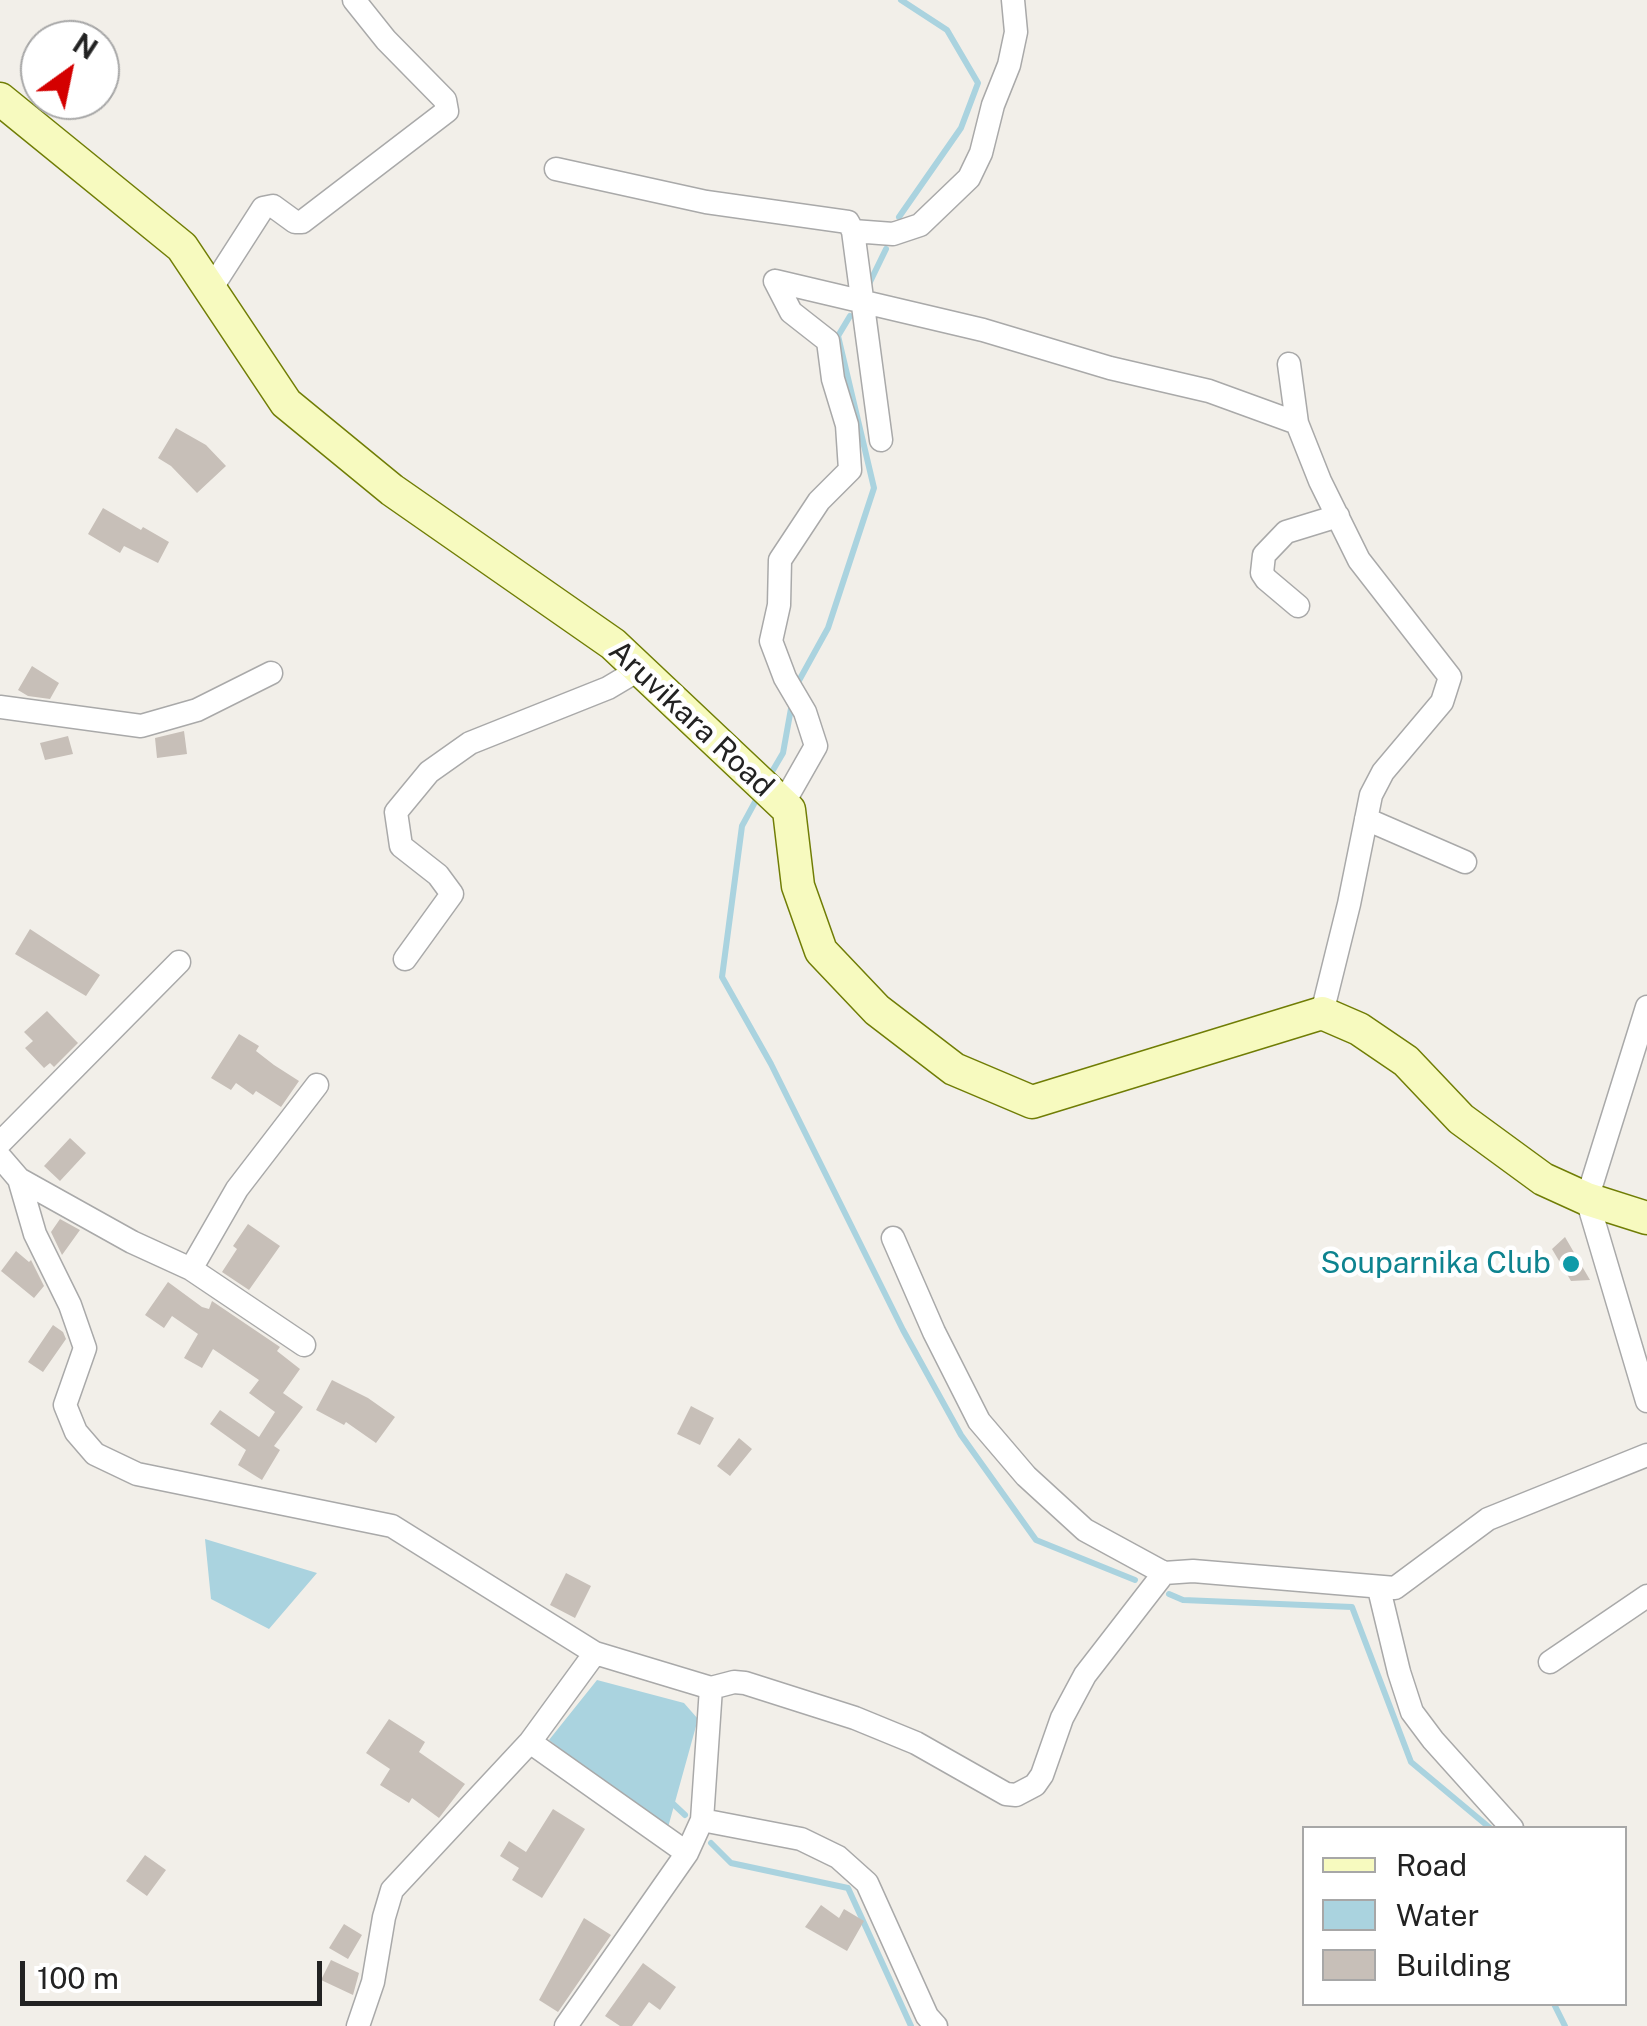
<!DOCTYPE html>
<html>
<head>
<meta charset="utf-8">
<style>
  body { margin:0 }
  #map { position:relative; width:1647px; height:2026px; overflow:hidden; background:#f2efe9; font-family:"Public Sans",sans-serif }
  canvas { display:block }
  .legend { position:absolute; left:1302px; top:1826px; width:325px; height:180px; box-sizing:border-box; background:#fff; border:2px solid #a7a7a7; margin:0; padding:12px 18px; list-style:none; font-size:30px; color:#222 }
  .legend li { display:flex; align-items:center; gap:20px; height:50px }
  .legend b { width:50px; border:2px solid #a7a7a7 }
  .north { position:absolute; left:20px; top:20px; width:100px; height:100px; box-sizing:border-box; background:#fff; border:2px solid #a7a7a7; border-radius:50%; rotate:33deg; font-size:28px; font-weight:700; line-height:40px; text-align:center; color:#222 }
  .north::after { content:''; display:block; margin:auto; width:35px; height:45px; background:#d40000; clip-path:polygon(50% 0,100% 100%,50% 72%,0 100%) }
  .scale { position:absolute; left:20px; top:1961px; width:302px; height:45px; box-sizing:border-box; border:5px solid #222; border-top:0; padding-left:12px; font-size:30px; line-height:35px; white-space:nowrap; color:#222; -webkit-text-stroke:8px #fff; paint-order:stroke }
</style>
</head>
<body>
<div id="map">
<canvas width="1647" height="2026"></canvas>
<ul class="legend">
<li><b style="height:12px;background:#f7fabf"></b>Road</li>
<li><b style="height:28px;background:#aad3df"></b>Water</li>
<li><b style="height:28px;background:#c7bfb8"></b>Building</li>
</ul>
<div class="north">N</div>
<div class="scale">100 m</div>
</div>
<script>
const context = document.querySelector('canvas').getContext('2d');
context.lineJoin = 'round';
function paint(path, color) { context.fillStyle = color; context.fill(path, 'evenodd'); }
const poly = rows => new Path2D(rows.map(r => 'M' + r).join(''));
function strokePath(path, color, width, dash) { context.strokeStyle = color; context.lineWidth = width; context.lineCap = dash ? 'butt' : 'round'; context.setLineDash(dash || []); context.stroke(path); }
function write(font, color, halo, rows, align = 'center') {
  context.font = font + ' "Public Sans",sans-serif'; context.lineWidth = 9; context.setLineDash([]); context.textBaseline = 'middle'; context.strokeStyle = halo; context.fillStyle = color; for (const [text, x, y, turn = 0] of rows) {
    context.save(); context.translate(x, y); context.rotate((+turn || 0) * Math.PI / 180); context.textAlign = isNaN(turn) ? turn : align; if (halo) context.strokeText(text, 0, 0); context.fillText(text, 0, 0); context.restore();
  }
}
paint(poly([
  [205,1539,317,1573,269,1629,211,1599],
  [597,1680,684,1703,698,1719,667,1831,549,1740]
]), '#aad3df');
strokePath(poly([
  [899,217,961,128,978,83,947,30,901,0],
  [868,286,886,249],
  [796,686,828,628,874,488,838,336,850,316],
  [773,770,783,753,792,703],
  [755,802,742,826,722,977,771,1064,903,1330,961,1435,1036,1540,1135,1580],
  [1169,1594,1183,1600,1352,1607,1411,1762,1490,1828],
  [669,1800,685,1815],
  [711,1843,731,1863,848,1888,911,2026],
  [1554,2004,1565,2026]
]), '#aad3df', 6);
paint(poly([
  [176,428,206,445,226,466,197,493,171,466,158,458],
  [103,508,141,530,143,527,169,542,158,563,124,546,120,553,88,534],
  [32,666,59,683,50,699,28,696,18,690],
  [184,731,187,754,157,758,155,738],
  [68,736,73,754,45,760,40,743],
  [30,929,100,975,86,996,15,954],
  [47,1011,78,1043,54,1067,50,1063,44,1068,25,1048,33,1041,24,1032],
  [239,1034,259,1046,256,1051,274,1065,299,1081,281,1107,256,1091,253,1095,236,1083,231,1090,211,1078],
  [70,1138,86,1153,60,1181,44,1166],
  [60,1219,80,1230,62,1255,51,1232],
  [248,1224,280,1246,249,1290,222,1272,237,1249,233,1246],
  [1565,1237,1590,1280,1571,1281,1552,1249],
  [16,1251,29,1262,31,1260,44,1286,34,1298,1,1271],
  [168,1282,202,1307,209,1309,212,1301,280,1347,277,1351,300,1369,283,1393,303,1407,274,1446,280,1450,262,1480,238,1465,246,1450,210,1424,220,1410,259,1437,275,1412,249,1393,259,1380,213,1349,202,1368,184,1358,198,1334,172,1316,164,1328,145,1315],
  [53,1325,63,1332,66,1339,43,1372,28,1362],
  [332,1380,368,1398,395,1417,376,1443,346,1422,344,1425,316,1410],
  [691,1406,714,1418,700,1445,677,1434],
  [739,1438,752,1449,730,1476,717,1466],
  [566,1573,591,1586,575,1618,550,1605],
  [389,1719,425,1742,419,1752,465,1784,439,1818,412,1798,409,1803,380,1785,390,1769,366,1753],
  [553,1809,585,1829,542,1898,512,1880,519,1868,500,1856,509,1841,526,1852],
  [145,1855,166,1870,147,1896,126,1881],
  [821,1905,839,1918,844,1909,864,1921,847,1951,805,1927],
  [584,1918,611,1935,558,2012,539,2000],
  [344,1924,362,1935,348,1959,329,1948],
  [331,1960,359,1973,353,1995,321,1980],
  [643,1963,676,1987,660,2010,649,2002,632,2026,620,2026,605,2016]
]), '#c7bfb8');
const street = poly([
  [556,169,706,202,848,222,853,231,881,440],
  [853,231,893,234,920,225,969,178,981,153,993,105,1009,65,1016,32,1013,0],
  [775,281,791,312,828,341,833,379,847,425,850,470,819,501,780,560,779,605,771,641,785,678,805,712,816,746,783,804],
  [775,281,983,330,1110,368,1209,391,1297,423],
  [211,289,263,208,273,206,295,222,302,222,447,111,445,100,386,40,354,0],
  [1289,364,1297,423,1320,481,1359,560,1450,677,1442,702,1383,772,1371,795,1349,904,1322,1013],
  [1298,606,1266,579,1262,573,1264,555,1286,532,1338,516],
  [0,707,141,726,197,710,271,673],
  [1366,819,1465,862],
  [405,959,452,894,438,875,401,846,396,812,429,772,470,743,608,688,640,669],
  [1647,1007,1587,1199,1647,1401],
  [0,1143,179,962],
  [0,1157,19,1179,35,1234,70,1305,85,1348,65,1405,76,1432,95,1454,137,1474,392,1526,595,1653,711,1688],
  [19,1179,132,1242,191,1269,304,1345],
  [893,1238,934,1332,979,1421,1026,1476,1085,1530,1164,1573],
  [191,1269,237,1189,317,1085],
  [1379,1589,1399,1672,1412,1712,1433,1740,1512,1828],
  [1550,1662,1647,1596],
  [530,1742,687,1853],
  [702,1820,801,1839,838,1857,867,1883,927,2016,936,2026],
  [358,2026,373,1982,384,1917,392,1890,530,1742,595,1653],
  [566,2026,687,1853,702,1820,711,1688,734,1682,745,1683,855,1718,916,1743,1006,1794,1016,1795,1035,1785,1042,1775,1062,1718,1085,1675,1164,1573,1193,1571,1395,1588,1488,1519,1647,1455]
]);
const secondary = poly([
  [0,99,182,247,286,403,392,490,613,644,789,810,798,886,821,951,877,1010,954,1069,1032,1102,1322,1013,1359,1029,1406,1061,1461,1119,1543,1179,1587,1199,1647,1218]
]);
strokePath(street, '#a9a9a9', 25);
strokePath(secondary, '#707d05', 35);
strokePath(street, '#fff', 22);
strokePath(secondary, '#f7fabf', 32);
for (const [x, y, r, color] of [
  [1571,1264,10,"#0f9aa8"]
]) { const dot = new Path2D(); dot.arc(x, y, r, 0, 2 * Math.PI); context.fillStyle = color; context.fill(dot); strokePath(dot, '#fff', 4); }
write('30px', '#222', '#fff', [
  ["Aruvikara Road",691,719,43]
]);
write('30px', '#0d838f', '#fff', [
  ["Souparnika Club",1551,1264]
], 'right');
</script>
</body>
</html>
